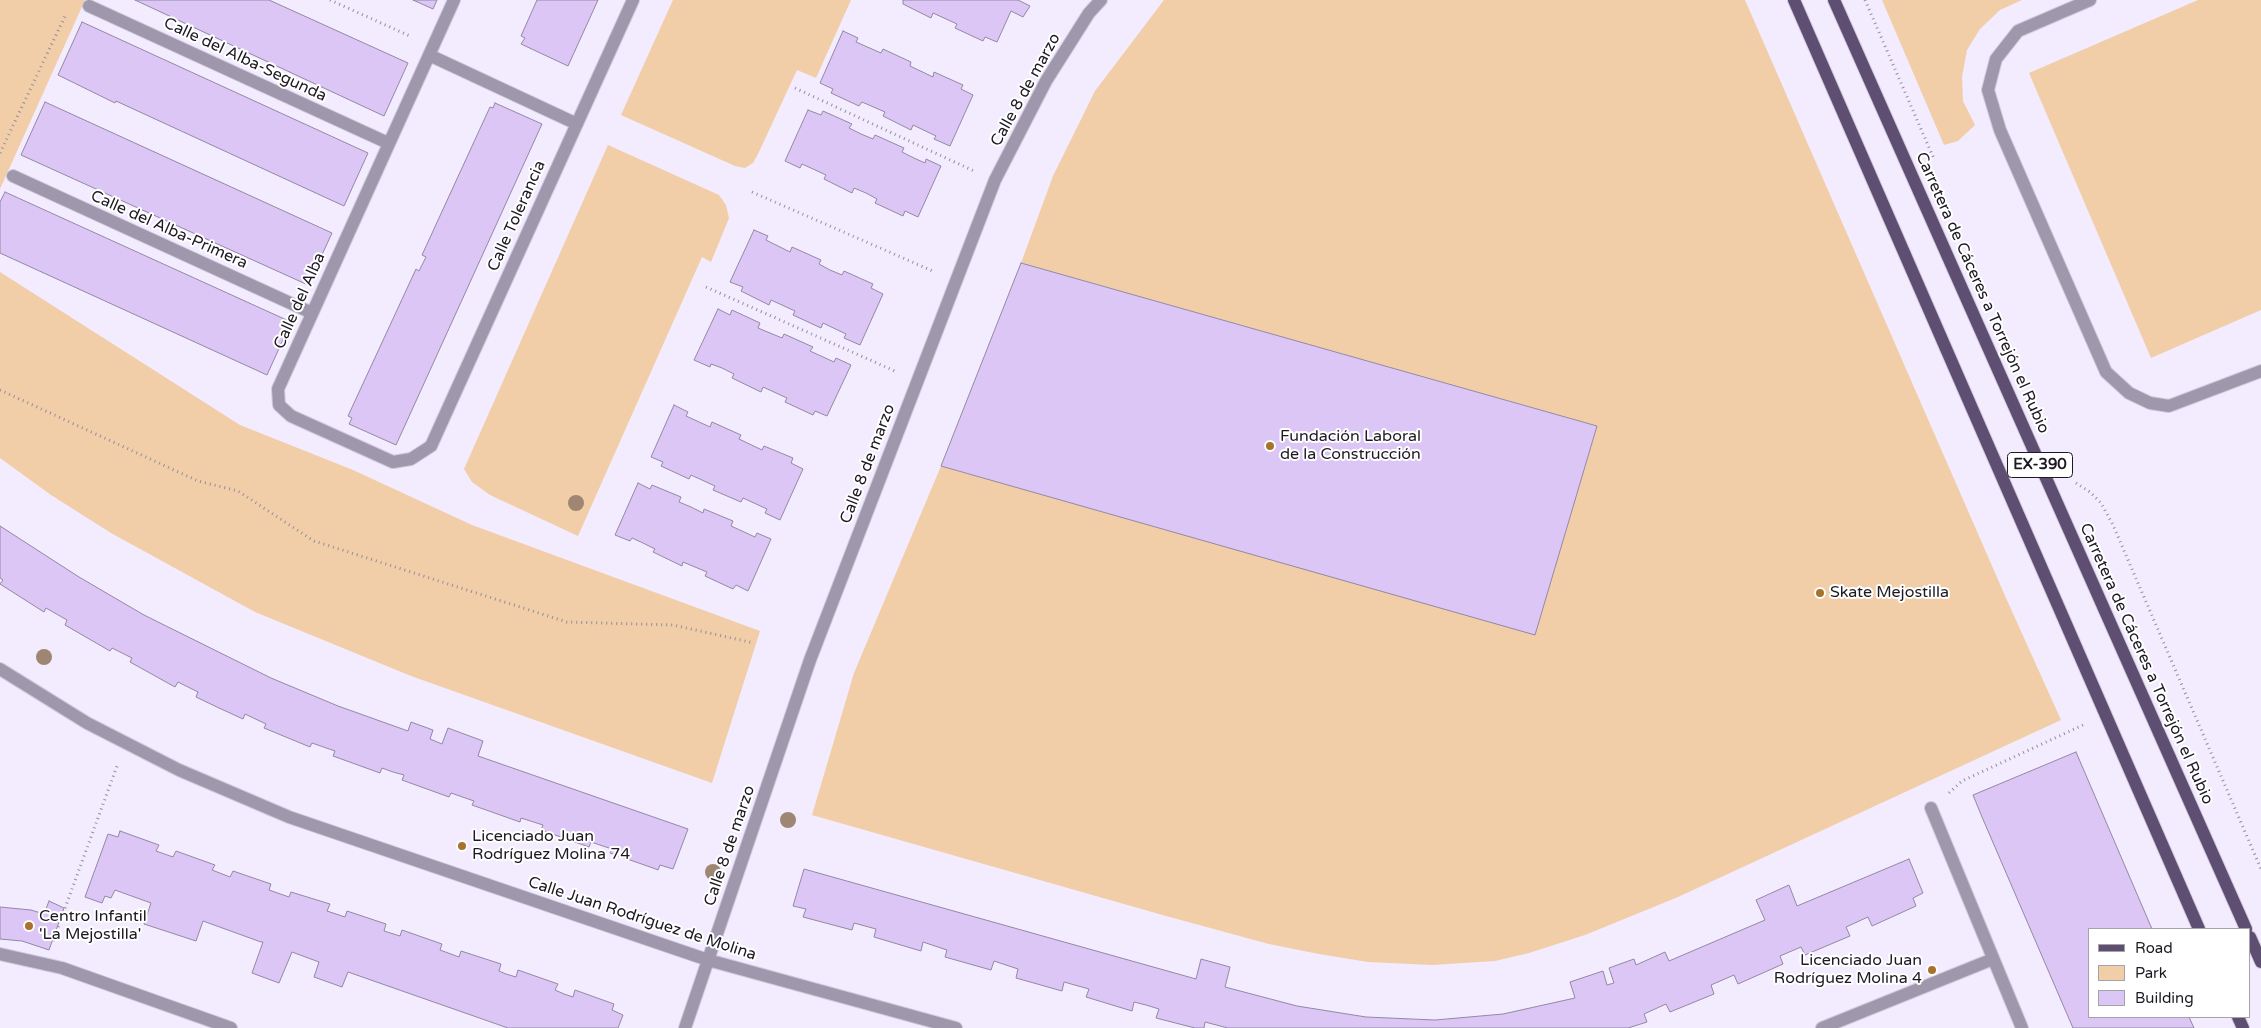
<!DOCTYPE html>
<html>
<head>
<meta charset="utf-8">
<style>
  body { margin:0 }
  #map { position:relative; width:2261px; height:1028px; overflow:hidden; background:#f3ebfe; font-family:"Varela Round",sans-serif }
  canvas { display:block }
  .legend { position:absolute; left:2088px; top:928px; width:162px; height:90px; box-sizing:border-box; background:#fff; border:1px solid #a5a3a7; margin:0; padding:6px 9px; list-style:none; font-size:15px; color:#1d1822 }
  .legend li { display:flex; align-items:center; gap:10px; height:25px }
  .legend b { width:25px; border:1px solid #a5a3a7 }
</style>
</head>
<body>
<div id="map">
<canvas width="2261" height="1028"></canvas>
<ul class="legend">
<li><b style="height:6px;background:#5e4e72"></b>Road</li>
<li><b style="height:14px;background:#f1cea8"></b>Park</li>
<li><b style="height:14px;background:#dbc6f6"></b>Building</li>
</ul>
</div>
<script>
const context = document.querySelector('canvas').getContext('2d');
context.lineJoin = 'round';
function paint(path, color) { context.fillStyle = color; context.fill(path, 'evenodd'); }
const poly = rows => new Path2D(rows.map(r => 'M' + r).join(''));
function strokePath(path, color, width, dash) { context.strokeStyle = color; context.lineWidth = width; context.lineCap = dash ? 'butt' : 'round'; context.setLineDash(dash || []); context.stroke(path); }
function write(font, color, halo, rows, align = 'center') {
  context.font = font + ' "Varela Round",sans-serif'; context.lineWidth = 4; context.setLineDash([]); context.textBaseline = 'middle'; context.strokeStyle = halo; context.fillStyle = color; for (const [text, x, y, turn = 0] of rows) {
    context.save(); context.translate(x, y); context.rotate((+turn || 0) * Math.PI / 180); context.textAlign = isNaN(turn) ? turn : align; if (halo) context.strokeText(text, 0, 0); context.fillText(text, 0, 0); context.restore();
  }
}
paint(poly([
  [0,0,85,0,0,189],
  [673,0,851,0,816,78,797,70,758,154,753,163,745,168,735,166,621,115],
  [1164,0,1745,0,2006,598,2061,720,1678,897,1585,935,1529,953,1495,961,1432,965,1368,962,1319,954,1269,944,1166,916,812,815,854,673,941,466,1535,634,1597,426,1021,263,1053,176,1095,91],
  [1882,0,2022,0,2000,10,1980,29,1967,50,1962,77,1963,101,1975,125,1958,141,1944,145],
  [2198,0,2261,0,2261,310,2151,358,2029,73],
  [608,145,719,195,726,205,729,218,711,262,702,257,578,536,490,495,472,482,464,469],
  [0,272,240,425,353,470,472,525,760,631,712,783,411,676,255,612,111,533,51,495,0,458]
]), '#f1cea8');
const building = poly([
  [135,0,269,0,408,63,384,116,135,0],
  [413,0,437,0,433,9,413,0],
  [537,0,598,0,568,66,521,44,525,38,521,36,537,0],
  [903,0,1018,0,1030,6,1023,17,1011,11,997,42,985,37,983,41,955,28,957,24,933,13,931,18,903,4,903,0],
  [82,22,368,153,344,206,116,101,115,103,58,75,82,22],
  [843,31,858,38,856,42,881,53,883,49,911,62,910,66,933,77,934,72,963,85,961,89,973,95,950,146,934,139,936,136,913,125,911,130,883,116,885,112,862,102,859,106,831,93,833,89,820,83,843,31],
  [45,102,332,233,308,285,21,155,45,102],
  [495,103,542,124,396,445,349,424,352,418,348,416,416,269,419,271,426,257,422,255,490,107,493,108,495,103],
  [808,110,821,115,823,111,852,124,849,128,861,134,873,139,875,135,904,148,902,152,914,158,925,163,926,159,941,166,918,217,905,211,903,216,875,203,877,199,866,193,854,188,852,193,824,179,826,175,813,169,802,164,800,168,785,161,808,110],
  [5,192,291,322,267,375,0,253,0,202,5,192],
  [754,230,768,236,766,240,790,252,792,247,821,260,819,264,830,270,842,275,844,271,873,284,871,288,883,294,860,345,844,338,846,334,823,323,821,328,793,315,795,311,771,300,769,305,741,291,743,287,730,282,754,230],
  [1021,263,1597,426,1535,635,941,466,1021,263],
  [718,309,730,315,732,310,760,323,758,328,782,338,784,334,813,347,810,351,834,362,836,358,851,365,827,416,815,411,813,415,785,402,787,398,763,387,761,392,732,378,734,374,722,368,711,364,710,367,694,360,718,309],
  [674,405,688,412,686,416,710,427,712,422,741,435,739,439,762,450,764,446,793,458,791,463,803,469,780,520,765,513,767,509,743,498,741,502,713,490,715,486,691,475,689,479,661,466,663,462,651,457,674,405],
  [638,483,650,489,652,485,681,497,679,502,691,507,703,513,704,509,733,521,731,526,755,537,757,533,771,539,748,591,736,585,733,589,705,576,707,572,683,562,682,566,653,552,655,549,643,543,632,538,630,541,615,535,638,483],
  [0,526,79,577,144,615,271,678,338,706,408,731,411,722,433,730,430,739,442,744,448,728,483,741,478,756,688,829,673,869,660,865,658,870,653,868,610,853,612,849,591,842,589,847,541,830,543,825,521,818,520,822,472,805,474,801,451,793,449,797,402,780,404,775,393,772,382,768,380,773,333,756,335,751,312,743,310,747,264,728,266,724,245,714,243,719,219,708,196,697,198,692,178,682,175,687,130,662,132,658,112,648,110,651,65,625,67,620,46,608,44,612,0,584,3,580,0,578,0,526],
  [2076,752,2152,929,2090,929,2090,1017,2189,1017,2194,1028,2073,1028,1982,817,1973,795,2076,752],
  [120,831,159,845,156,851,173,857,176,851,215,865,212,870,230,877,233,871,271,884,269,890,289,897,291,892,330,904,327,911,345,917,347,911,386,924,384,931,400,936,402,930,442,944,440,950,459,957,461,951,501,964,499,971,506,974,516,977,518,970,558,984,555,990,564,994,573,997,575,990,614,1004,612,1010,623,1015,618,1028,508,1028,348,972,342,987,314,977,319,962,292,952,279,983,252,973,263,942,261,942,203,921,196,941,144,924,151,903,115,890,111,898,105,896,102,903,85,897,108,834,118,837,120,831],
  [1909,859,1923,893,1913,898,1916,906,1872,926,1868,917,1846,927,1850,936,1805,955,1801,947,1780,956,1783,964,1738,984,1734,975,1711,985,1714,994,1670,1012,1666,1004,1644,1014,1647,1022,1628,1028,1228,1028,1205,1022,1204,1028,1195,1028,1156,1018,1159,1009,1146,1005,1134,1002,1132,1011,1086,997,1089,989,1064,982,1062,991,1016,978,1018,969,994,961,991,970,945,957,947,950,923,942,921,951,874,937,876,929,854,923,852,930,803,917,806,909,793,906,804,869,1196,979,1201,959,1230,967,1225,987,1297,1006,1366,1017,1435,1020,1503,1014,1575,998,1570,982,1603,971,1607,985,1614,983,1609,968,1634,959,1636,965,1665,952,1669,961,1765,920,1756,900,1789,885,1797,906,1909,859],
  [49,901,64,908,49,950,22,941,0,939,0,907,31,910,44,914,49,901]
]);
paint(building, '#dbc6f6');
strokePath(building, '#9388a3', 1);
const minor = poly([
  [454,0,278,389,279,405,291,416,393,462,411,459,431,446,633,0],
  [2090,0,2018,31,1996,59,1988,90,2000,130,2106,372,2129,393,2150,403,2169,406,2261,371],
  [89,6,388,143],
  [429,55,577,124],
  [13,176,312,313],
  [0,669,87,723,179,770,289,817,708,960,956,1028],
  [1931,808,2022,1028],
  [0,954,62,968,231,1028],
  [685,1028,810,660,995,180,1046,81,1089,13,1101,0],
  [1822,1028,1993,959]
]);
const major = poly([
  [1794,0,2199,929],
  [1834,0,2246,929],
  [2250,937,2261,962],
  [2238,1017,2243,1028]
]);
strokePath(minor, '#d1c9db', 14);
strokePath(major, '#d1c9db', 14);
strokePath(poly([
  [330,0,412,37],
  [1865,0,1934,159],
  [795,88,974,171],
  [0,153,66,14],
  [752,192,935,272],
  [706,287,897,372],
  [0,390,198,481,238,491,314,541,567,622,673,625,754,643],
  [2076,483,2090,492,2101,503,2113,525,2261,869],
  [1949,793,1962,781,2083,725],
  [53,941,117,766]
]), '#958e9d', 3, [1, 4]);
strokePath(minor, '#9f97ab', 12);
strokePath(major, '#5e4e72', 12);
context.fillStyle = '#9e8672';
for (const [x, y] of [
  [576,503],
  [44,657],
  [788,820],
  [713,872]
]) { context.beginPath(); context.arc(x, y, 8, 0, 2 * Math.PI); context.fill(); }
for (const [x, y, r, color] of [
  [1270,446,5,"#a8722d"],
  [1820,593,5,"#a8722d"],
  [462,846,5,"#a8722d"],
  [29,926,5,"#a8722d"],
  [1932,970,5,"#a8722d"]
]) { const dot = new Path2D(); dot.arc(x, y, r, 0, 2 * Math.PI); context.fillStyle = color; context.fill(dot); strokePath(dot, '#fff', 2); }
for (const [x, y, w] of [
  [2040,465,65]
]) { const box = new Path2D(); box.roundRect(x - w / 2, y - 12.5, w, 25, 4); context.fillStyle = '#fff'; context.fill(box); strokePath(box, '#1d1822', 1); }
write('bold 15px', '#1d1822', null, [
  ["EX-390",2040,465]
]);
write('16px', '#1d1822', '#fff', [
  ["Calle del Alba-Segunda",245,60,25],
  ["Calle 8 de marzo",1026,90,-61],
  ["Calle Tolerancia",517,216,-66],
  ["Calle del Alba-Primera",169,230,24],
  ["Carretera de Cáceres a Torrejón el Rubio",1982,293,66],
  ["Calle del Alba",300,301,-66],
  ["Calle 8 de marzo",868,464,-69],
  ["Carretera de Cáceres a Torrejón el Rubio",2146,664,66],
  ["Calle 8 de marzo",730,846,-71],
  ["Calle Juan Rodríguez de Molina",642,919,18]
]);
write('16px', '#1d1822', '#fff', [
  ["Fundación Laboral",1280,437],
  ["de la Construcción",1280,455],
  ["Skate Mejostilla",1830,593],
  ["Licenciado Juan",472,837],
  ["Rodríguez Molina 74",472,855],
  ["Centro Infantil",39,917],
  ["'La Mejostilla'",39,935],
  ["Licenciado Juan",1922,961,"right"],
  ["Rodríguez Molina 4",1922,979,"right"]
], 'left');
</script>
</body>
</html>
